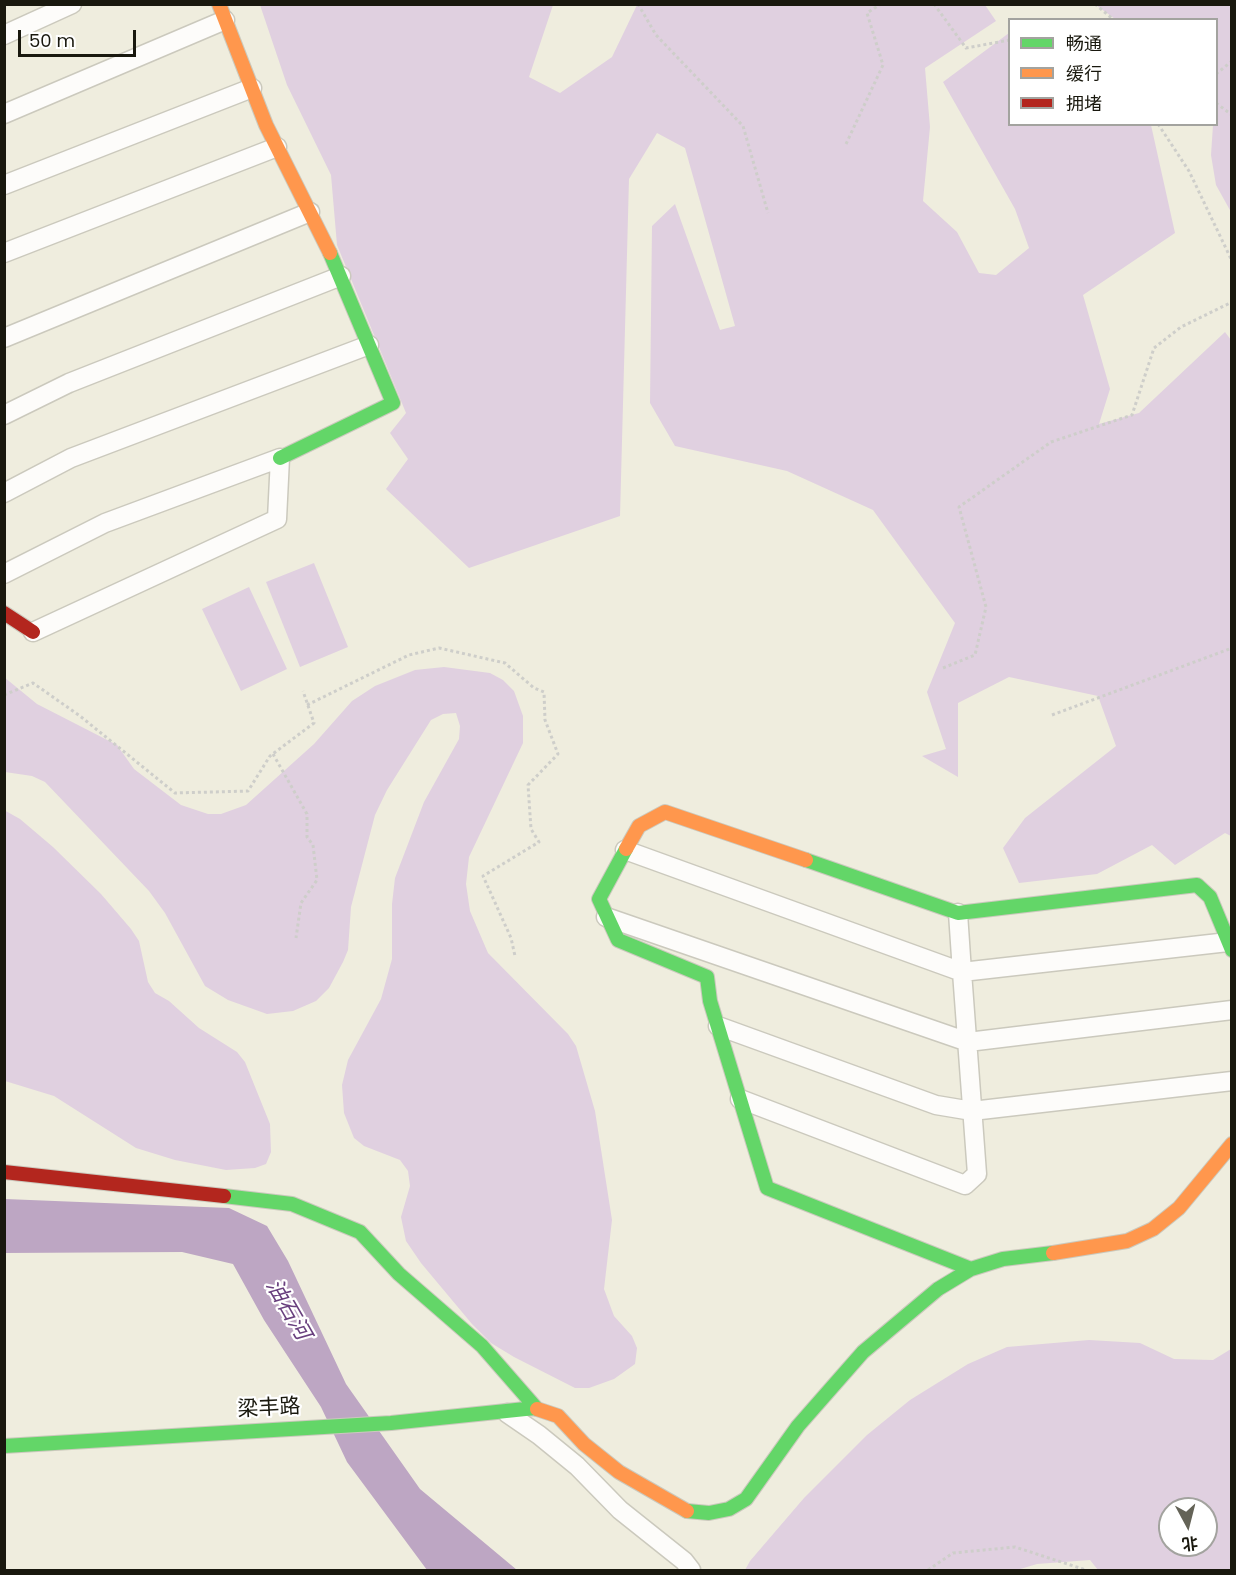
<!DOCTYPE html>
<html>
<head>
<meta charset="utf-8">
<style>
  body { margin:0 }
  #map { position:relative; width:1236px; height:1575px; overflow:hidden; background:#efedde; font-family:Poppins,"Noto Sans SC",sans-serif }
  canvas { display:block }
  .frame { position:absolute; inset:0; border:6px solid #19180e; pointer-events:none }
  .legend { position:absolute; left:1008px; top:18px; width:210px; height:108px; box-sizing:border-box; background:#fff; border:2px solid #a3a39f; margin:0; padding:8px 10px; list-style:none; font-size:18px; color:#19180e }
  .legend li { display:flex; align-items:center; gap:12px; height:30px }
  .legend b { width:30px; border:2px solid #a3a39f }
  .north { position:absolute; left:1158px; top:1497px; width:60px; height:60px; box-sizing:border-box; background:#fff; border:2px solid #a3a39f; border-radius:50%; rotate:173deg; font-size:16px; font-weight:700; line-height:24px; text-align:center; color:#19180e }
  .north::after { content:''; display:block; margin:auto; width:21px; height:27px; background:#646357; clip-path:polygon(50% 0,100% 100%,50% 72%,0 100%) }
  .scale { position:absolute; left:18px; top:30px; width:118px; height:27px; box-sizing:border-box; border:3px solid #19180e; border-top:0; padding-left:8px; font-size:18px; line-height:21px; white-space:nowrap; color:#19180e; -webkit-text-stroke:4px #fff; paint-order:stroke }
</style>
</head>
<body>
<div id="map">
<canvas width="1236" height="1575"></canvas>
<div class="frame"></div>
<ul class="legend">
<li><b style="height:8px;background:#63d668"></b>畅通</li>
<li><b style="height:8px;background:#ff974d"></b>缓行</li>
<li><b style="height:8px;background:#b3261e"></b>拥堵</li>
</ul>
<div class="north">北</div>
<div class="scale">50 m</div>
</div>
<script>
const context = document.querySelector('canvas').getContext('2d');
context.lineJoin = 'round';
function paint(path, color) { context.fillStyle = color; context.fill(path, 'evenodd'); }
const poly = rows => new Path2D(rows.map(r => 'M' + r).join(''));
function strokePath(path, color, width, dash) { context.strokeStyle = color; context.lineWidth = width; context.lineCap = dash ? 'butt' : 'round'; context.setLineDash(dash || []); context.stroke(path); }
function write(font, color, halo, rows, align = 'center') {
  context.font = font + ' Poppins,"Noto Sans SC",sans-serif'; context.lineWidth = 4.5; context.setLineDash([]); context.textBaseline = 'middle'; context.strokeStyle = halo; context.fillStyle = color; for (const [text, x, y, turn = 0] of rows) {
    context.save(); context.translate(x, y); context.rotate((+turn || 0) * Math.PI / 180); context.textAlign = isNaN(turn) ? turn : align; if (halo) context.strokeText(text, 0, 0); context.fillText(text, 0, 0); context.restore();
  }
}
paint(poly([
  [260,5,553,5,529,77,560,93,612,57,637,5,985,5,996,21,925,68,930,127,923,201,957,232,979,273,996,275,1029,248,1015,209,943,82,1009,33,1010,124,1151,125,1175,233,1083,295,1110,389,1099,424,1139,413,1225,332,1231,340,1231,836,1225,833,1175,865,1152,845,1097,874,1019,883,1003,848,1025,818,1116,746,1098,696,1009,677,958,703,958,777,922,756,946,749,927,692,955,623,873,510,787,471,675,446,650,403,652,226,675,204,720,330,735,326,685,148,657,133,629,179,620,516,469,568,386,489,408,459,390,433,406,413,337,245,331,175,287,85],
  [1096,5,1231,5,1231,212,1216,185,1211,155,1213,125,1216,124,1216,20,1115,19],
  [314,563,348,647,300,667,266,582],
  [249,587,287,669,241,691,202,609],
  [444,667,490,673,503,680,514,691,523,716,523,743,469,857,466,884,470,911,488,953,568,1034,576,1046,595,1111,612,1220,604,1289,614,1316,632,1336,637,1348,635,1364,614,1379,589,1388,575,1388,514,1357,491,1343,472,1324,421,1263,406,1241,401,1217,410,1186,408,1171,400,1160,364,1146,354,1138,344,1113,342,1085,348,1060,381,999,392,959,392,904,395,878,424,802,459,739,460,726,456,713,443,714,431,720,387,790,375,815,351,907,348,950,343,962,329,988,316,1001,293,1011,267,1014,228,1000,205,986,165,913,149,891,45,782,32,776,5,772,4,677,37,704,117,745,134,769,181,805,208,814,221,814,246,805,314,744,352,701,375,686,415,670],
  [4,810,20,819,53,847,101,894,131,929,139,941,148,982,155,993,169,1001,199,1028,237,1052,245,1062,270,1124,271,1152,266,1164,255,1168,226,1170,175,1160,136,1148,54,1096,5,1081],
  [1089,1340,1140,1343,1174,1359,1213,1360,1231,1349,1231,1570,1098,1570,1090,1560,1037,1564,1017,1570,745,1570,750,1561,804,1498,867,1435,910,1400,968,1364,1007,1347],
  [1170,1509,1206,1509,1206,1545,1170,1545]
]), '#e0d0e0');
paint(poly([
  [5,1199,229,1208,267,1226,288,1261,346,1384,420,1489,517,1570,427,1570,347,1462,321,1407,264,1320,233,1264,182,1252,5,1253]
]), '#bda6c3');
const street = poly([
  [4,35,72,4],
  [4,114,225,20],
  [4,185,252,88],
  [4,253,277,147],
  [4,338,310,212],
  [4,415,69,383,341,276],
  [4,493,71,458,369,345],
  [4,574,105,523,280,458,277,519,33,632],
  [625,850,962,972,958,913],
  [606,917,968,1042,1232,1010],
  [718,1026,936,1105,972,1111,1232,1081],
  [740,1099,965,1185,977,1174,962,972,1228,942],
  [507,1413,539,1435,577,1466,620,1510,684,1561,691,1570]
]);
const fast = poly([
  [280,458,393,403,330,253],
  [626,849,599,899,618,940,707,977,710,1001,767,1188,971,1269],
  [806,860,958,913,1197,885,1210,897,1232,950],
  [224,1196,292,1204,360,1232,399,1274,482,1346,537,1409],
  [4,1446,391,1423,535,1408],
  [687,1511,709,1513,729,1509,746,1499,798,1426,863,1352,938,1289,971,1269,1003,1259,1053,1253]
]);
const slow = poly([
  [219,4,266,125,330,253],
  [626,849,639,826,665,812,806,860],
  [1053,1253,1127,1241,1153,1229,1179,1208,1232,1144],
  [537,1409,558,1416,584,1444,619,1472,687,1511]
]);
const jam = poly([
  [4,613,33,632],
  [4,1172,224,1196]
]);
strokePath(street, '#cbc9bd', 21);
strokePath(fast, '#cbc9bd', 16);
strokePath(slow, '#cbc9bd', 16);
strokePath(jam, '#cbc9bd', 16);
strokePath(poly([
  [638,4,656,35,743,126,768,213],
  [934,4,966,48,1010,40],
  [1095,4,1114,20],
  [1216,74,1232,61],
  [1216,103,1232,115],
  [1158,124,1189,171,1232,261],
  [846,144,883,65,867,13,881,4],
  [943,668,975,655,986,607,959,507,1051,442,1132,415,1154,348,1181,327,1232,302],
  [4,695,33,683,80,716,175,793,248,791,270,756,314,723,303,691],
  [307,705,409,655,439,648,505,663,534,688,544,692,545,720,558,754,528,785,531,829,539,842,483,876,511,938,515,956],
  [1052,715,1232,648],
  [273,754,307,814,307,837,313,845,317,880,301,903,296,938],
  [928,1570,953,1553,1015,1547,1086,1570]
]), '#cececa', 3, [3, 3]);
strokePath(street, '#fdfcfa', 18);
strokePath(fast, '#63d668', 14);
strokePath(slow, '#ff974d', 14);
strokePath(jam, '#b3261e', 14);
write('21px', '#19180e', '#fff', [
  ["梁丰路",269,1409,-3]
]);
write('italic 22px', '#69407e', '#fff', [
  ["油石河",287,1310,60]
]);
</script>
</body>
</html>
